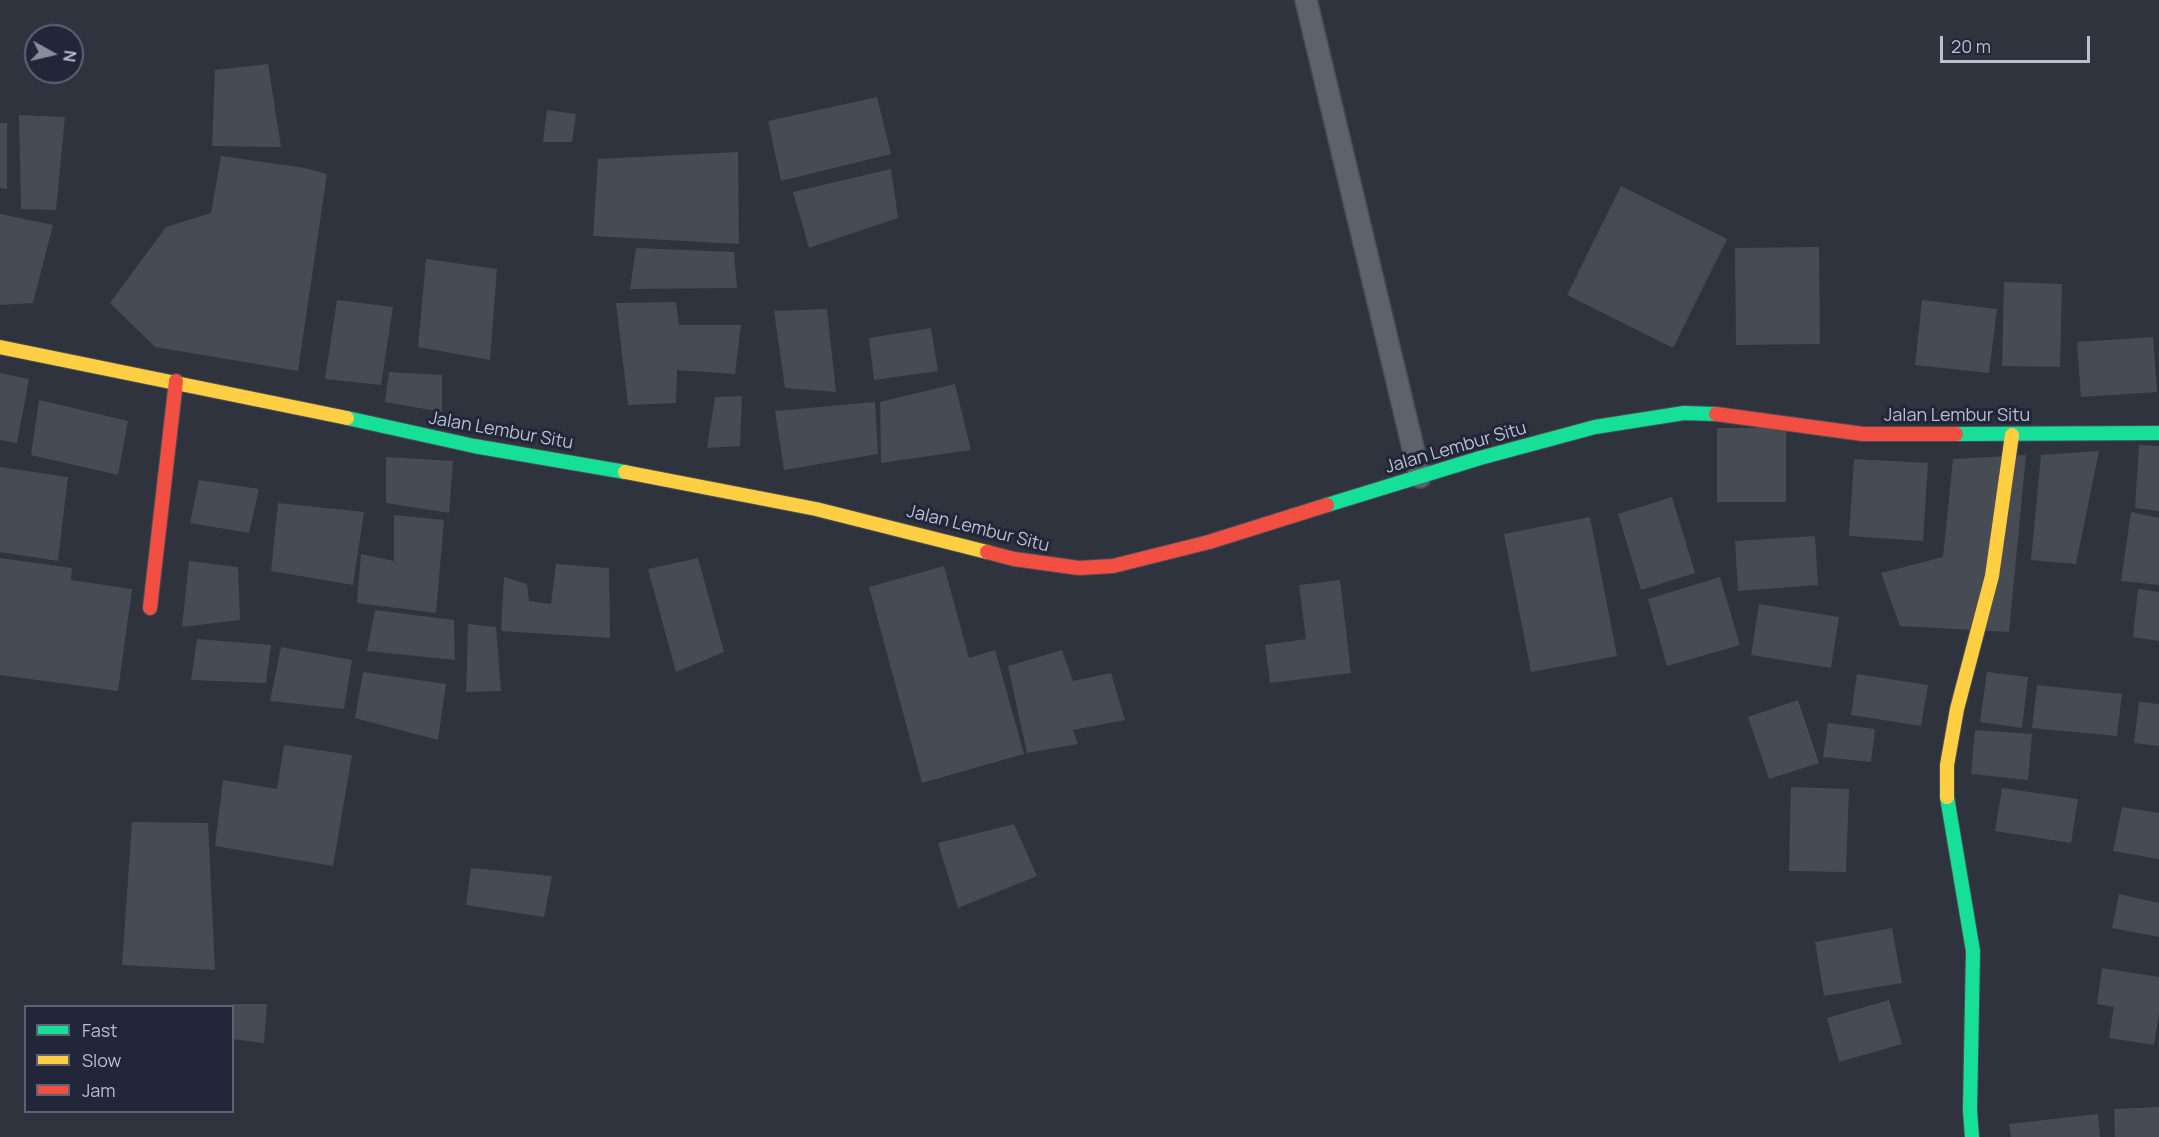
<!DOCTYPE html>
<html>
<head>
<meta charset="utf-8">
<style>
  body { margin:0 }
  #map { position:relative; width:2159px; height:1137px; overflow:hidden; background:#2e333d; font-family:Manrope,sans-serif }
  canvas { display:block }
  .legend { position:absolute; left:24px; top:1005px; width:210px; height:108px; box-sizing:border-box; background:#212739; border:2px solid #5e6374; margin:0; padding:8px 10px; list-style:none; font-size:18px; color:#babecd }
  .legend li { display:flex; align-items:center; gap:12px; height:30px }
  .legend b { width:30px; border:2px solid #5e6374 }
  .north { position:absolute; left:24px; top:24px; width:60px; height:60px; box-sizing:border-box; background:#212739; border:2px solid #5e6374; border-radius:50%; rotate:98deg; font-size:16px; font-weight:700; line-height:24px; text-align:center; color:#babecd }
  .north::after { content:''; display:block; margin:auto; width:21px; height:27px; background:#898d9b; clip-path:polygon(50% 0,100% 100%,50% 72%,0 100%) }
  .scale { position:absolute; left:1940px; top:36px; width:150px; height:27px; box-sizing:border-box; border:3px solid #babecd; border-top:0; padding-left:8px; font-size:18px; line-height:21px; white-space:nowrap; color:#babecd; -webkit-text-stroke:4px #212739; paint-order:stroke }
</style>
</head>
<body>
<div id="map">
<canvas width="2159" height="1137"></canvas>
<ul class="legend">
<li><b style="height:8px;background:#16e098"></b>Fast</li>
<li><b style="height:8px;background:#ffcf43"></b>Slow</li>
<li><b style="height:8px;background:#f24e42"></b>Jam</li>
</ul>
<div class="north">N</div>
<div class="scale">20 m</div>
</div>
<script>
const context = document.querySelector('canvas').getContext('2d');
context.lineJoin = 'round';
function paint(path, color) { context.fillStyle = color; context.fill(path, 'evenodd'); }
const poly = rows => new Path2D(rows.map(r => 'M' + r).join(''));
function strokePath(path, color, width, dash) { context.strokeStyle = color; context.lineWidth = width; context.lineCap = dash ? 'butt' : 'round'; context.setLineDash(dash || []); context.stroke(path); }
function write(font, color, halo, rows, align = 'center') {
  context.font = font + ' Manrope,sans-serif'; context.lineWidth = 6; context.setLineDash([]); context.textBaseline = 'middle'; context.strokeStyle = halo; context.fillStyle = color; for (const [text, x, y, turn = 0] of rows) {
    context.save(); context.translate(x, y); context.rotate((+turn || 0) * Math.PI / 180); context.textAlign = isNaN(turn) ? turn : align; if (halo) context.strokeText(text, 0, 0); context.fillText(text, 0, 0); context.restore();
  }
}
paint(poly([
  [268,64,281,147,212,146,215,70],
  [877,97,891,154,781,181,768,121],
  [547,110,576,114,572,142,543,142],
  [19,115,65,117,56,210,21,209],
  [0,123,7,123,7,189,0,188],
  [738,152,739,244,593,236,598,159],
  [221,156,305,168,327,174,298,371,155,347,110,303,166,227,211,213],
  [891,169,898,218,809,248,793,192],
  [1621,186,1727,239,1673,348,1567,295],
  [0,214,53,225,33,303,0,305],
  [1819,247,1820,344,1736,345,1735,248],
  [636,248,734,252,737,288,630,289],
  [426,259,497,269,490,360,418,347],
  [2004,282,2062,284,2060,367,2002,366],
  [337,300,393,307,381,385,325,379],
  [1922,300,1997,309,1989,373,1915,365],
  [676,302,679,325,741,325,735,374,677,370,676,403,628,405,616,303],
  [827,309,836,392,785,388,774,311],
  [931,328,938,371,874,380,869,338],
  [2153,337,2157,392,2081,397,2077,342],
  [389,372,442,375,442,412,385,402],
  [0,373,29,379,17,443,0,440],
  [955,384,971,450,881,463,880,402],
  [742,396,740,446,707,448,715,397],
  [39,400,128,421,118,475,31,455],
  [875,402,878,454,784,470,775,411],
  [1717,428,1786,428,1786,502,1717,502],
  [2139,445,2159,446,2159,511,2135,508],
  [2099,451,2076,564,2031,560,2041,455],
  [2026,455,2009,632,1900,626,1881,573,1943,557,1953,459],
  [386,457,453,461,449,513,386,503],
  [1854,459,1928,463,1923,541,1849,536],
  [0,467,68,477,58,561,0,552],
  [199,480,259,489,249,533,190,523],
  [1672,497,1695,573,1641,590,1618,514],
  [278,503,364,512,353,585,271,571],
  [2131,512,2159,518,2159,585,2121,581],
  [394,515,444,520,436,613,357,603,361,554,394,561],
  [1590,517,1617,656,1531,672,1504,534],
  [1815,536,1818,585,1738,591,1735,541],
  [0,558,72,568,71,580,132,589,118,691,0,675],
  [698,558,724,652,676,672,648,569],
  [189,561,238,567,240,620,182,627],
  [556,564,609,568,610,638,501,631,504,577,527,584,529,601,551,604],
  [944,566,969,658,995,650,1024,754,922,783,869,587],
  [1720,577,1740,645,1667,666,1648,599],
  [1340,580,1351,673,1270,683,1265,645,1306,639,1299,585],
  [2138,589,2159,592,2159,641,2133,637],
  [1759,604,1839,617,1831,668,1751,655],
  [375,610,454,620,455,660,367,651],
  [468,624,496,627,501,691,466,692],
  [197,639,271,645,266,683,191,680],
  [281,647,352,660,344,709,270,701],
  [1062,650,1073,681,1111,673,1125,720,1073,730,1078,744,1027,753,1008,666],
  [363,672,446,684,438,740,355,718],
  [1987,672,2028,677,2022,728,1980,722],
  [1857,674,1928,685,1921,726,1851,715],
  [2037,685,2122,694,2117,736,2032,728],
  [1798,700,1819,763,1769,779,1748,717],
  [2139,702,2159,704,2159,746,2134,743],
  [1828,723,1875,729,1871,762,1823,757],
  [1975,730,2032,734,2028,780,1971,774],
  [284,745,352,755,333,866,215,846,223,780,277,789],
  [1791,787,1849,789,1846,872,1789,871],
  [2002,788,2078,799,2071,843,1995,831],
  [2122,807,2159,813,2159,859,2113,851],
  [132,822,208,823,215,970,122,965],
  [1014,824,1037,876,958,908,938,843],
  [471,868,552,876,544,917,466,905],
  [2119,894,2159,903,2159,937,2112,928],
  [1892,928,1902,983,1824,996,1815,942],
  [2102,968,2159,977,2159,1013,2154,1045,2109,1038,2114,1007,2097,1004],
  [1889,1000,1902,1044,1839,1062,1827,1018],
  [233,1004,267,1004,264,1043,232,1039],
  [2159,1107,2159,1137,2115,1137,2114,1109],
  [2098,1114,2100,1137,2011,1137,2009,1124]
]), '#474b54');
const lane = poly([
  [1306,0,1420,477]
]);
const fast = poly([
  [347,418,474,446,625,472],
  [1956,434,2159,433],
  [1327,505,1480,458,1595,427,1684,413,1716,414],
  [1947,797,1973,951,1970,1110,1972,1137]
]);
const slow = poly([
  [0,347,347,418],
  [625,472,816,509,987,552],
  [1947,797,1947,765,1957,709,1992,576,2012,435]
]);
const jam = poly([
  [1716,414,1863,434,1956,434],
  [987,552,1014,559,1079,568,1113,566,1209,542,1327,505],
  [150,608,176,381]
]);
strokePath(lane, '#4b4e55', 24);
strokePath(fast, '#4b4e55', 16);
strokePath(slow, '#4b4e55', 16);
strokePath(jam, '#4b4e55', 16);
strokePath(lane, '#5e626b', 21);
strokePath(fast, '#16e098', 14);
strokePath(slow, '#ffcf43', 14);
strokePath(jam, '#f24e42', 14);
write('18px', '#babecd', '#212739', [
  ["Jalan Lembur Situ",1957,416],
  ["Jalan Lembur Situ",501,431,10],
  ["Jalan Lembur Situ",1456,448,-16],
  ["Jalan Lembur Situ",978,529,14]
]);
</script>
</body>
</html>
